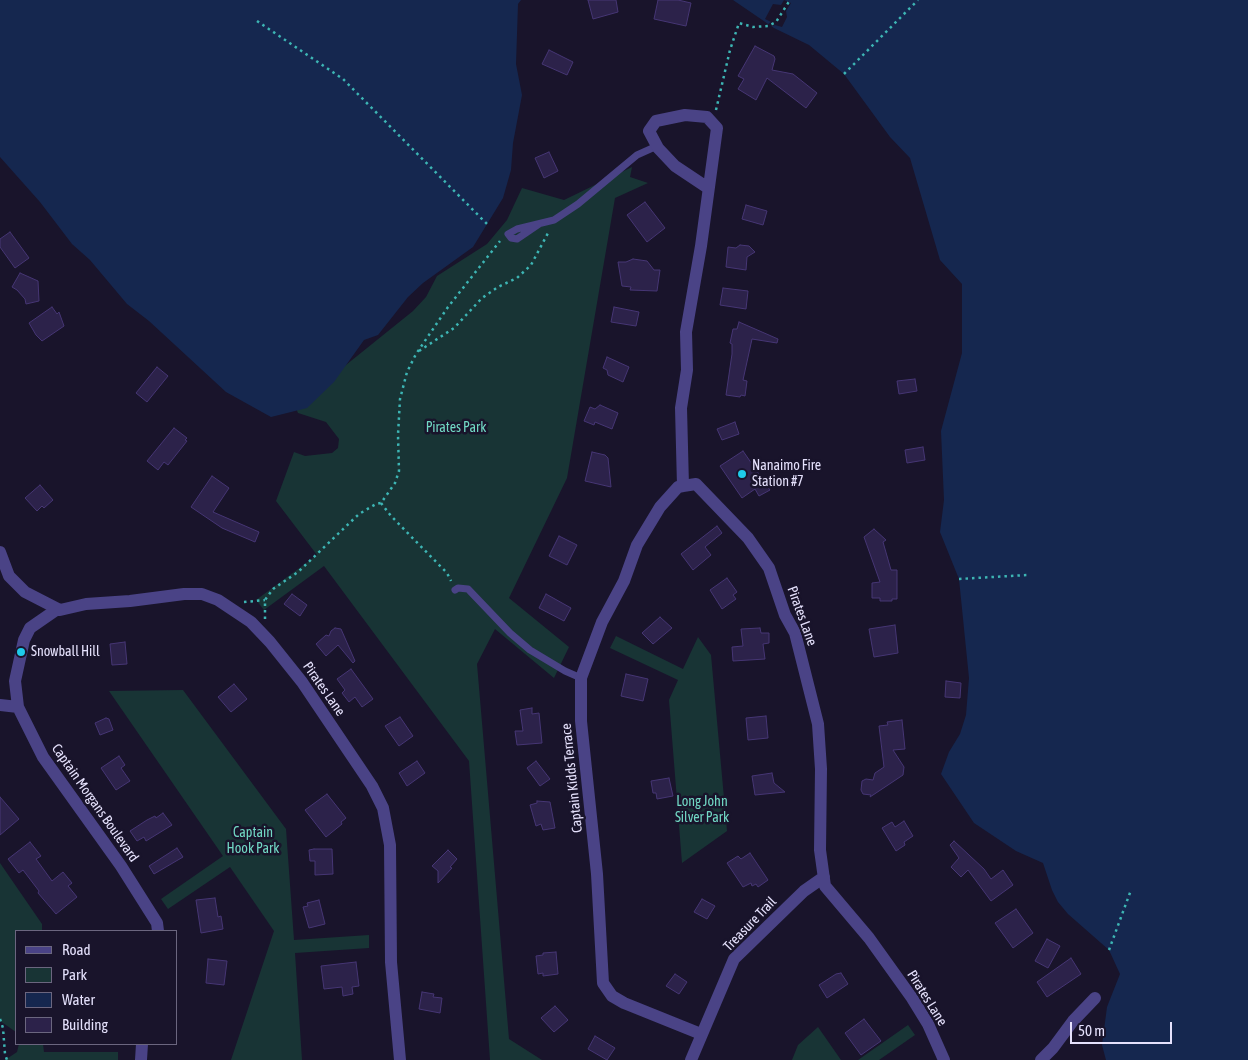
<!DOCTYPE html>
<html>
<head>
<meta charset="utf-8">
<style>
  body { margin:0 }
  #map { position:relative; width:1248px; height:1060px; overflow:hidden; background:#19142b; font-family:"Asap Condensed",sans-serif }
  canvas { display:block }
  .legend { position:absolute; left:15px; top:930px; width:162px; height:115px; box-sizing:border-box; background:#19142b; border:1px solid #6b667f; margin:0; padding:6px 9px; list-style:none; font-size:15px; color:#e5e1fc }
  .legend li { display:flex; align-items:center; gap:10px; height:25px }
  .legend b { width:25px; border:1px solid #6b667f }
  .scale { position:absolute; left:1070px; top:1022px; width:102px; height:22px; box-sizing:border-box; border:2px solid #e5e1fc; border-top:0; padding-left:6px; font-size:15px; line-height:18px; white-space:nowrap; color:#e5e1fc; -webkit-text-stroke:4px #19142b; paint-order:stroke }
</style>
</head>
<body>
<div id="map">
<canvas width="1248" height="1060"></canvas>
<ul class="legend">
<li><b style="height:6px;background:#4a4386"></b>Road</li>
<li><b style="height:14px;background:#183435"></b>Park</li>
<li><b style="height:14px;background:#15274f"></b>Water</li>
<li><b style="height:14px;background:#2c224a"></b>Building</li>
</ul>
<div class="scale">50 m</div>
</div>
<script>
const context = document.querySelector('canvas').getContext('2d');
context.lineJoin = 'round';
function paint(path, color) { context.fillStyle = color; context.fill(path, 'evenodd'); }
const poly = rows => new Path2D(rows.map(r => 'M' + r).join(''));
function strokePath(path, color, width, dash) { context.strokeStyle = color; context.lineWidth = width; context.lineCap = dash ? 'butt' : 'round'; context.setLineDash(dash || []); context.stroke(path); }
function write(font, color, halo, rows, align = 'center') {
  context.font = font + ' "Asap Condensed",sans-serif'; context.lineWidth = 5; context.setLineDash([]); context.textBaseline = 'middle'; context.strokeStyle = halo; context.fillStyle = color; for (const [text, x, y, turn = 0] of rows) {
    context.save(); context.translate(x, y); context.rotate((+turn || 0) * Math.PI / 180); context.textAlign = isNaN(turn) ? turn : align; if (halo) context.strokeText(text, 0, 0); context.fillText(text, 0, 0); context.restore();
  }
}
paint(poly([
  [632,167,630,177,648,183,615,198,567,478,509,598,569,647,554,678,495,629,477,664,509,1039,542,1060,490,1060,469,761,324,566,264,610,256,600,317,555,276,501,294,452,305,456,332,453,338,448,339,439,326,422,298,413,295,406,413,311,426,297,437,276,487,244,507,220,522,188,564,200],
  [616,636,683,669,698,637,711,655,727,831,682,863,669,700,678,680,610,648],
  [183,690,286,829,294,940,369,935,369,948,295,953,302,1060,231,1060,274,931,230,867,168,909,161,899,223,856,109,691],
  [0,863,42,924,42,931,16,931,16,1032,0,1021],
  [908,1025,915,1035,879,1060,858,1060],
  [818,1027,841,1060,792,1060,798,1045],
  [19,1044,43,1044,44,1052,118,1052,118,1060,5,1060,17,1052]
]), '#183435');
paint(poly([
  [0,0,521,0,518,4,516,64,522,95,513,143,511,170,503,198,473,247,423,283,408,297,378,335,364,340,334,382,307,408,271,417,226,392,149,321,127,304,90,260,72,244,40,202,0,157],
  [733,0,1248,0,1248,1060,1106,1060,1102,1045,1107,1007,1120,974,1109,950,1068,914,1058,902,1052,890,1043,863,1016,851,974,823,941,774,949,752,960,734,966,715,969,678,959,579,940,532,944,500,941,431,962,353,962,284,940,260,910,158,890,137,844,74,809,45,774,28]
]), '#15274f');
paint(poly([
  [784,0,791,3,786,11,787,17,782,27,775,25,769,27,767,25,771,22,765,19,773,4,781,5]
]), '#19142b');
const building = poly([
  [588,0,616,0,618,12,593,19,588,0],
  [658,0,678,0,691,3,686,26,654,19,658,0],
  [755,46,774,56,775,59,772,70,793,74,817,93,806,108,767,78,756,100,738,89,744,79,738,76,755,46],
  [549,50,573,62,567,75,542,64,549,50],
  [549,152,558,171,544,178,535,158,549,152],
  [645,202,665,228,647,242,627,215,645,202],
  [746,205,767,211,763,225,742,219,746,205],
  [10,232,29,258,15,268,0,247,0,239,10,232],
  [740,245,749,246,755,252,747,257,746,270,726,267,728,247,736,248,740,245],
  [633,259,647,261,654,270,660,270,657,291,630,290,631,287,622,286,618,262,626,262,633,259],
  [20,273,38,281,39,301,26,304,25,299,17,290,12,287,20,273],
  [723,288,748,291,746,309,720,305,723,288],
  [52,307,57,314,59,312,64,326,42,341,36,335,29,323,52,307],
  [614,307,639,312,636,326,611,322,614,307],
  [739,322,778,339,777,343,752,339,743,380,747,381,745,396,741,395,740,397,726,395,732,354,732,344,730,343,733,329,737,329,739,322],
  [607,357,629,367,623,382,608,375,607,370,603,368,607,357],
  [157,367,168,376,147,402,136,393,157,367],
  [915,379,917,391,899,394,897,381,915,379],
  [600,405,618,413,612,429,595,422,594,425,584,421,590,407,595,409,600,405],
  [735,422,739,434,722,440,717,429,735,422],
  [174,428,187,438,185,440,187,441,168,465,164,462,158,470,147,461,174,428],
  [923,447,925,460,907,463,905,450,923,447],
  [743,451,770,490,759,496,755,489,742,498,720,466,743,451],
  [592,452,605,455,608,458,611,487,585,481,592,452],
  [212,476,229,488,213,512,259,532,255,542,222,528,191,507,212,476],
  [40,485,53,500,44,508,42,506,37,511,25,498,40,485],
  [717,526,722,533,705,547,711,555,693,570,681,554,717,526],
  [874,529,886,540,883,542,891,570,897,570,897,599,892,599,892,601,880,601,880,598,872,598,872,583,880,582,864,537,874,529],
  [559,536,577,545,567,565,549,556,559,536],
  [727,578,737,592,733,595,736,599,722,609,710,590,727,578],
  [292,594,307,605,300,616,284,604,292,594],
  [546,594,571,608,564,621,539,608,546,594],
  [660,617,672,628,653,644,642,633,660,617],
  [895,625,898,653,874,657,869,629,895,625],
  [335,628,341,629,355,661,353,663,338,645,326,656,316,644,326,635,329,636,331,631,335,628],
  [760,628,761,633,769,633,769,643,763,644,765,659,733,661,732,647,743,646,741,629,760,628],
  [125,642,127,664,112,665,110,644,125,642],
  [351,669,373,699,362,707,355,697,349,702,342,693,345,690,337,679,351,669],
  [626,674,648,679,643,701,621,696,626,674],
  [946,681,961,683,960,698,945,697,946,681],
  [234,684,247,699,231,712,218,697,234,684],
  [532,708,532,714,539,713,542,743,517,745,515,731,523,731,520,710,532,708],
  [766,716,768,738,748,740,746,718,766,716],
  [400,717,413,736,399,746,385,726,400,717],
  [106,718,109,719,113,730,100,735,95,723,106,718],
  [902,720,905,749,893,750,904,767,903,775,870,797,871,795,863,794,861,790,862,781,866,779,873,780,875,773,884,767,879,726,888,725,887,722,902,720],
  [119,756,125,765,121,768,130,781,116,790,101,768,119,756],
  [417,761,425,773,407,786,399,773,417,761],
  [536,761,550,779,540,786,527,768,536,761],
  [772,773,774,783,785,792,755,795,752,776,772,773],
  [669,778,673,796,657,799,656,793,653,793,651,781,669,778],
  [327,794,346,818,341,822,342,824,326,837,305,810,327,794],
  [0,797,19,819,0,835,0,797],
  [537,801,550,802,555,828,543,830,541,824,536,826,530,805,537,803,537,801],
  [163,813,172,825,146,841,144,837,137,841,130,831,147,820,155,816,156,818,163,813],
  [904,821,913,836,904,842,905,845,896,851,882,828,892,822,895,827,904,821],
  [954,841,984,869,991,879,1003,870,1013,885,991,901,968,870,961,877,951,867,959,858,950,845,954,841],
  [30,842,41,856,36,859,52,881,63,872,72,883,68,886,77,897,56,914,38,893,39,891,23,870,19,873,8,859,30,842],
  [177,848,183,857,154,874,149,866,177,848],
  [314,849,332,849,333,874,315,875,315,861,310,861,309,850,314,849],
  [448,850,457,859,450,867,452,868,438,883,438,871,432,866,448,850],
  [750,853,768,880,758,887,756,884,752,886,751,883,743,887,727,863,738,856,741,859,750,853],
  [215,898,218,917,221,916,223,929,201,933,196,900,215,898],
  [702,899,715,906,707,919,694,912,702,899],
  [319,900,325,924,309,928,303,907,308,906,307,903,319,900],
  [1016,909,1033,933,1013,948,995,923,1016,909],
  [1047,939,1060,946,1048,968,1035,961,1047,939],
  [556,952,558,974,543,976,543,973,538,974,536,956,543,955,543,953,556,952],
  [1071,958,1081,974,1047,997,1037,982,1071,958],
  [208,959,227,961,224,985,206,983,208,959],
  [356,962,359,986,352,987,353,994,343,996,342,987,324,989,321,966,356,962],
  [841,973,848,984,827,998,819,985,836,974,841,973],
  [675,974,687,982,679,994,666,986,675,974],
  [422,992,434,994,433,997,442,998,440,1013,419,1009,422,992],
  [555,1006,568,1020,554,1032,541,1018,555,1006],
  [864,1019,881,1041,861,1055,845,1033,864,1019],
  [595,1036,615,1048,607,1060,588,1049,595,1036]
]);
paint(building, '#2c224a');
strokePath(building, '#463674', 1);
strokePath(poly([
  [257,21,343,79,487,224],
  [844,74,918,0],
  [716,110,730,50,739,23,753,27,768,26,776,22,790,0],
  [419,351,454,328,482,298,498,287,517,278,531,265,548,233],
  [381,503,391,516,447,573,451,581],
  [959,579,1028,575],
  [244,602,265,600],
  [265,619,265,600,273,589,298,572,359,514,376,504,381,503,395,483,399,471,398,435,400,399,407,372,416,354,448,307,500,241],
  [1109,950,1131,890],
  [0,1019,3,1028,5,1054,7,1060]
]), '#3db5b4', 2.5, [2.5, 4]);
strokePath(poly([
  [539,224,517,239,511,238,508,234,517,229,554,220,578,204,637,155,657,146],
  [455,590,458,588,468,589,510,633,530,650,565,671,581,678]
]), '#4a4386', 7);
strokePath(poly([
  [708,188,675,166,658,148,649,131,656,121,685,115,707,117,717,128,701,246,686,332,687,370,681,408,683,486,696,484,748,538,769,568,785,615,795,633,818,724,821,769,820,850,825,886,869,938,912,998,928,1024,944,1060],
  [683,486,678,487,660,507,637,545,624,581,602,622,581,678,581,721,597,874,603,983,612,996,624,1003,701,1034],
  [0,552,9,576,25,592,60,610,86,604,130,601,184,594,202,594,218,600,251,622,270,642,302,682,372,786,383,808,390,845,391,962,400,1060],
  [0,705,18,707,43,757,121,866,157,923,158,931],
  [18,707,15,681,24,640,30,628,56,610,60,610],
  [141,1060,142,1044],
  [691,1060,734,959,804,891,824,877],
  [1041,1060,1053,1048,1073,1021,1095,998]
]), '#4a4386', 12);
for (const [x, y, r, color] of [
  [742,474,5,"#1ecbeb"],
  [21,652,5,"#1ecbeb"]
]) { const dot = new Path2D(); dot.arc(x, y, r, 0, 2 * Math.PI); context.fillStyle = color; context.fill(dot); strokePath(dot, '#19142b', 2); }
write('14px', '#71d8c4', '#19142b', [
  ["Pirates Park",456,428],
  ["Long John",702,802],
  ["Silver Park",702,818],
  ["Captain",253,833],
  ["Hook Park",253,849]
]);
write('14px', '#e5e1fc', '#19142b', [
  ["Nanaimo Fire",752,466],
  ["Station #7",752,482],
  ["Snowball Hill",31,652]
], 'left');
write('14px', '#e5e1fc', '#19142b', [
  ["Pirates Lane",802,616,70],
  ["Pirates Lane",324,689,55],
  ["Captain Kidds Terrace",572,778,-96],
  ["Captain Morgans Boulevard",95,803,55],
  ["Treasure Trail",750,924,-46],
  ["Pirates Lane",927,998,58]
]);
</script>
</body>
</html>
